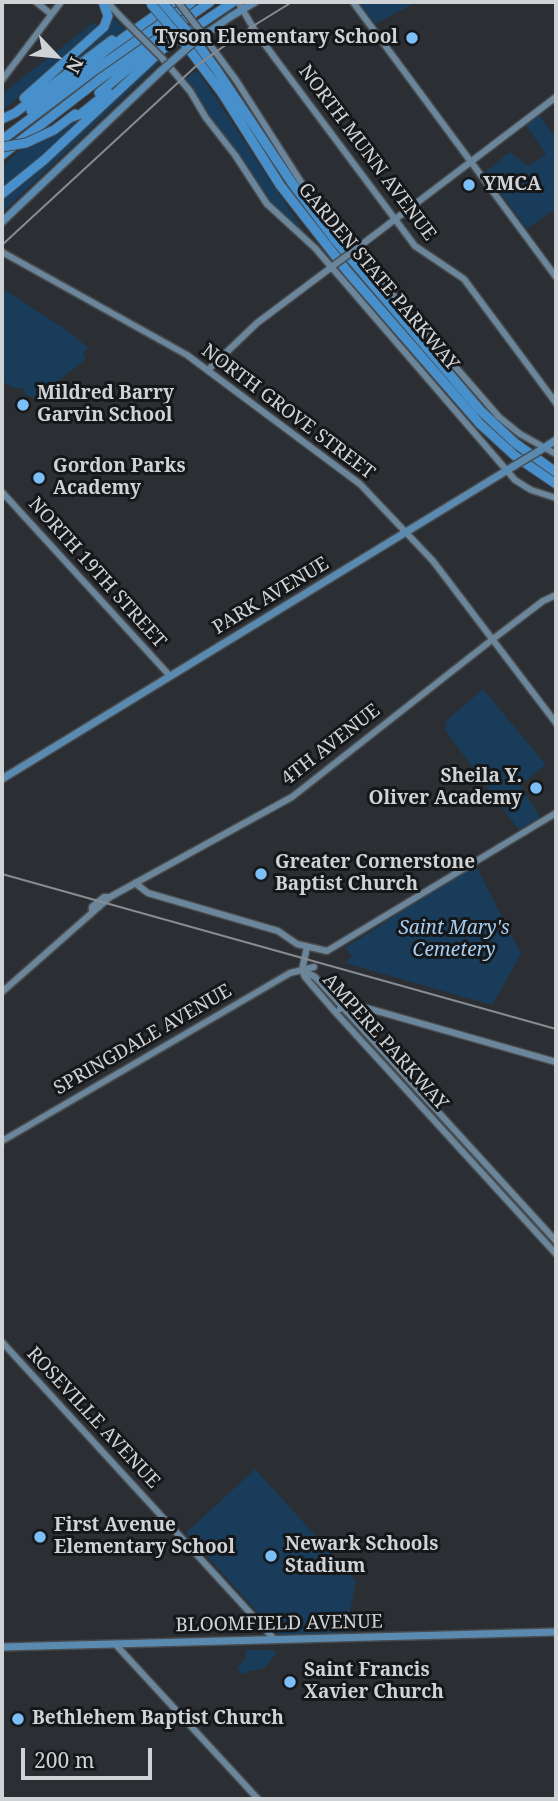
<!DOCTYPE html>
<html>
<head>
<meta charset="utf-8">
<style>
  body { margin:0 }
  #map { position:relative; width:558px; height:1801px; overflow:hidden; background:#2b2f34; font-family:"Noto Serif",serif }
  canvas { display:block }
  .frame { position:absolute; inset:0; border:4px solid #d0d3d6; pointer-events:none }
  .north { position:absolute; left:21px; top:21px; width:70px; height:70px; -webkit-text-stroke:5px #151719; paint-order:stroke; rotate:116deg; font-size:19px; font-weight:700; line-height:28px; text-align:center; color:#d0d3d6 }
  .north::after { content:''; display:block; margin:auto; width:24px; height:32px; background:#d0d3d6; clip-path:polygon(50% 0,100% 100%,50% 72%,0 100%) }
  .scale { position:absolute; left:21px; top:1748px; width:131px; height:32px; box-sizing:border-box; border:4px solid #d0d3d6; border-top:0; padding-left:9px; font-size:21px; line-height:24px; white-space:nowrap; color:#d0d3d6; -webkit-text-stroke:5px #151719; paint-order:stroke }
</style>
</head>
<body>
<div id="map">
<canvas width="558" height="1801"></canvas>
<div class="frame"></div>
<div class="north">N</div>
<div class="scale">200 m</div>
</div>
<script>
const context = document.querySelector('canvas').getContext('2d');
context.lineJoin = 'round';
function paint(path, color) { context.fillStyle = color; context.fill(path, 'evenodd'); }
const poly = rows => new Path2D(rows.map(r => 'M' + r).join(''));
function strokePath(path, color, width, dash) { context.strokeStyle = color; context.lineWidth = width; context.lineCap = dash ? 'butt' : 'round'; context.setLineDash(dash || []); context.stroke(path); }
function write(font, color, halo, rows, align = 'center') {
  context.font = font + ' "Noto Serif",serif'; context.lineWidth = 6; context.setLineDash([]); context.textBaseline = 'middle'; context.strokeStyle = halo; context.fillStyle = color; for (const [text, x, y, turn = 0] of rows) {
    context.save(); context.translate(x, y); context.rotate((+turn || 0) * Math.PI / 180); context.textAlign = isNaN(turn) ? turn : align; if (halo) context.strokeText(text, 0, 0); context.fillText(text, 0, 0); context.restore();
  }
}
paint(poly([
  [359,2,417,2,375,24],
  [112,17,126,30,57,75,108,28],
  [94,22,100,28,2,111,2,94],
  [156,59,160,62,2,213,2,198,36,174],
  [193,72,199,73,305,233,287,219,264,195,249,169,206,113,185,80],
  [94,108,50,150,2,188,2,166,24,147,40,143],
  [539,115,556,138,556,208,527,229,485,172,510,152,528,166,546,154,526,125],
  [2,288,68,331,88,348,83,354,86,359,35,399,25,394,24,389,20,387,16,389,2,381],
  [483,689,546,765,520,785,540,817,519,830,445,730,447,720],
  [475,864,521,954,492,1005,345,963,352,956,345,948],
  [255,1469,356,1580,345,1636,279,1636,186,1533],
  [246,1650,273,1650,277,1653,264,1668,240,1674,237,1668,246,1658]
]), '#183c59');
const secondary = poly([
  [36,2,51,14],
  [107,2,122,18],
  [238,2,257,34,415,246,464,279,556,403],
  [353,2,556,277],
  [202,34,236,80,301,182,354,250,499,417,520,434,556,454],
  [162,58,190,91,206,118,235,155,267,204,315,248,515,480,531,490,556,498],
  [2,80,61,2],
  [2,252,187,355,360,484,433,561,556,723],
  [352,252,556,97],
  [208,370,257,323,333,266],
  [2,492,170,676],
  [135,883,148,893,278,931,297,944,327,951,556,813],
  [92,911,92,907,104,897,110,897,292,797,493,639,543,601,556,595],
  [302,970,305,977,336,1013,556,1254],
  [302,970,315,977,556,1241],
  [302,970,307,947],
  [2,992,110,897],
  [340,1009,349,1003,556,1062],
  [2,1141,290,973,314,967],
  [2,1342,275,1640],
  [116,1645,258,1799]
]);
const primary = poly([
  [230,17,255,2],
  [2,222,161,71],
  [539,451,556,440],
  [2,779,514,466],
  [2,1647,556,1632]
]);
const highway = poly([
  [193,38,216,69,292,183,335,240,480,410,515,443,556,472],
  [185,44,222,93,280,185,347,271,480,424,515,456,556,484],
  [160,51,233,2],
  [99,93,151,50,157,43],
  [24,98,104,27,108,16,103,2],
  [31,111,109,48,174,2],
  [72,117,81,114,108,92],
  [2,119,15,113,112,40],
  [54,130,75,114],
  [2,140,95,70,192,2],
  [2,155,100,79,210,2],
  [2,194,44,160,163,49]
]);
strokePath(secondary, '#484c4f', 9);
strokePath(primary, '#484c4f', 10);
strokePath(highway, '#484c4f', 11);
strokePath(secondary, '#6b859a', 6);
strokePath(primary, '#5b8ab0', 7);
strokePath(highway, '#4790cc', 9);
strokePath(poly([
  [2,245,195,67,245,31,292,2],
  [2,874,556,1029]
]), '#888c90', 2);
const secondaryBridge = poly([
  [178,2,201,32],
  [122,18,162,58],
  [334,265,352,252]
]);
const primaryBridge = poly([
  [161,71,194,42,230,17],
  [514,466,539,451]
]);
const highwayBridge = poly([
  [162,2,193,38],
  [151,4,185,44],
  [2,147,26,143,54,130]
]);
strokePath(secondaryBridge, '#484c4f', 9, []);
strokePath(primaryBridge, '#484c4f', 10, []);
strokePath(highwayBridge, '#484c4f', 11, []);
strokePath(secondaryBridge, '#6b859a', 6);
strokePath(primaryBridge, '#5b8ab0', 7);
strokePath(highwayBridge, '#4790cc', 9);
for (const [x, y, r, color] of [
  [412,38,7,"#7bbef8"],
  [469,185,7,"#7bbef8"],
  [23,405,7,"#7bbef8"],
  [39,478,7,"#7bbef8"],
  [536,788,7,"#7bbef8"],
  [261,874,7,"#7bbef8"],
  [40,1537,7,"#7bbef8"],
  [271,1556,7,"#7bbef8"],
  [290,1682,7,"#7bbef8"],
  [18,1719,7,"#7bbef8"]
]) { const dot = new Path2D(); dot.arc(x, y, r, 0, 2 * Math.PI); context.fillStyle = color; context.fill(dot); strokePath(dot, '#151719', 2.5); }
write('bold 19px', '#d0d3d6', '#151719', [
  ["Tyson Elementary School",398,38,"right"],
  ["YMCA",483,185],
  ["Mildred Barry",37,394],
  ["Garvin School",37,416],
  ["Gordon Parks",53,467],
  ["Academy",53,489],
  ["Sheila Y.",522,777,"right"],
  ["Oliver Academy",522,799,"right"],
  ["Greater Cornerstone",275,863],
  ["Baptist Church",275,885],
  ["First Avenue",54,1526],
  ["Elementary School",54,1548],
  ["Newark Schools",285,1545],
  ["Stadium",285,1567],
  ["Saint Francis",304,1671],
  ["Xavier Church",304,1693],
  ["Bethlehem Baptist Church",32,1719]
], 'left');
write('19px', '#d0d3d6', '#151719', [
  ["NORTH MUNN AVENUE",367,153,53],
  ["GARDEN STATE PARKWAY",378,277,50],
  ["NORTH GROVE STREET",288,412,37],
  ["NORTH 19TH STREET",97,573,48],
  ["PARK AVENUE",271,596,-31],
  ["4TH AVENUE",331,745,-38],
  ["SPRINGDALE AVENUE",143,1040,-30],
  ["AMPERE PARKWAY",385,1042,48],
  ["ROSEVILLE AVENUE",93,1418,47],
  ["BLOOMFIELD AVENUE",279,1624,-1]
]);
write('italic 19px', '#a6cff3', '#151719', [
  ["Saint Mary's",454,929],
  ["Cemetery",454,951]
]);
</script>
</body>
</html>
